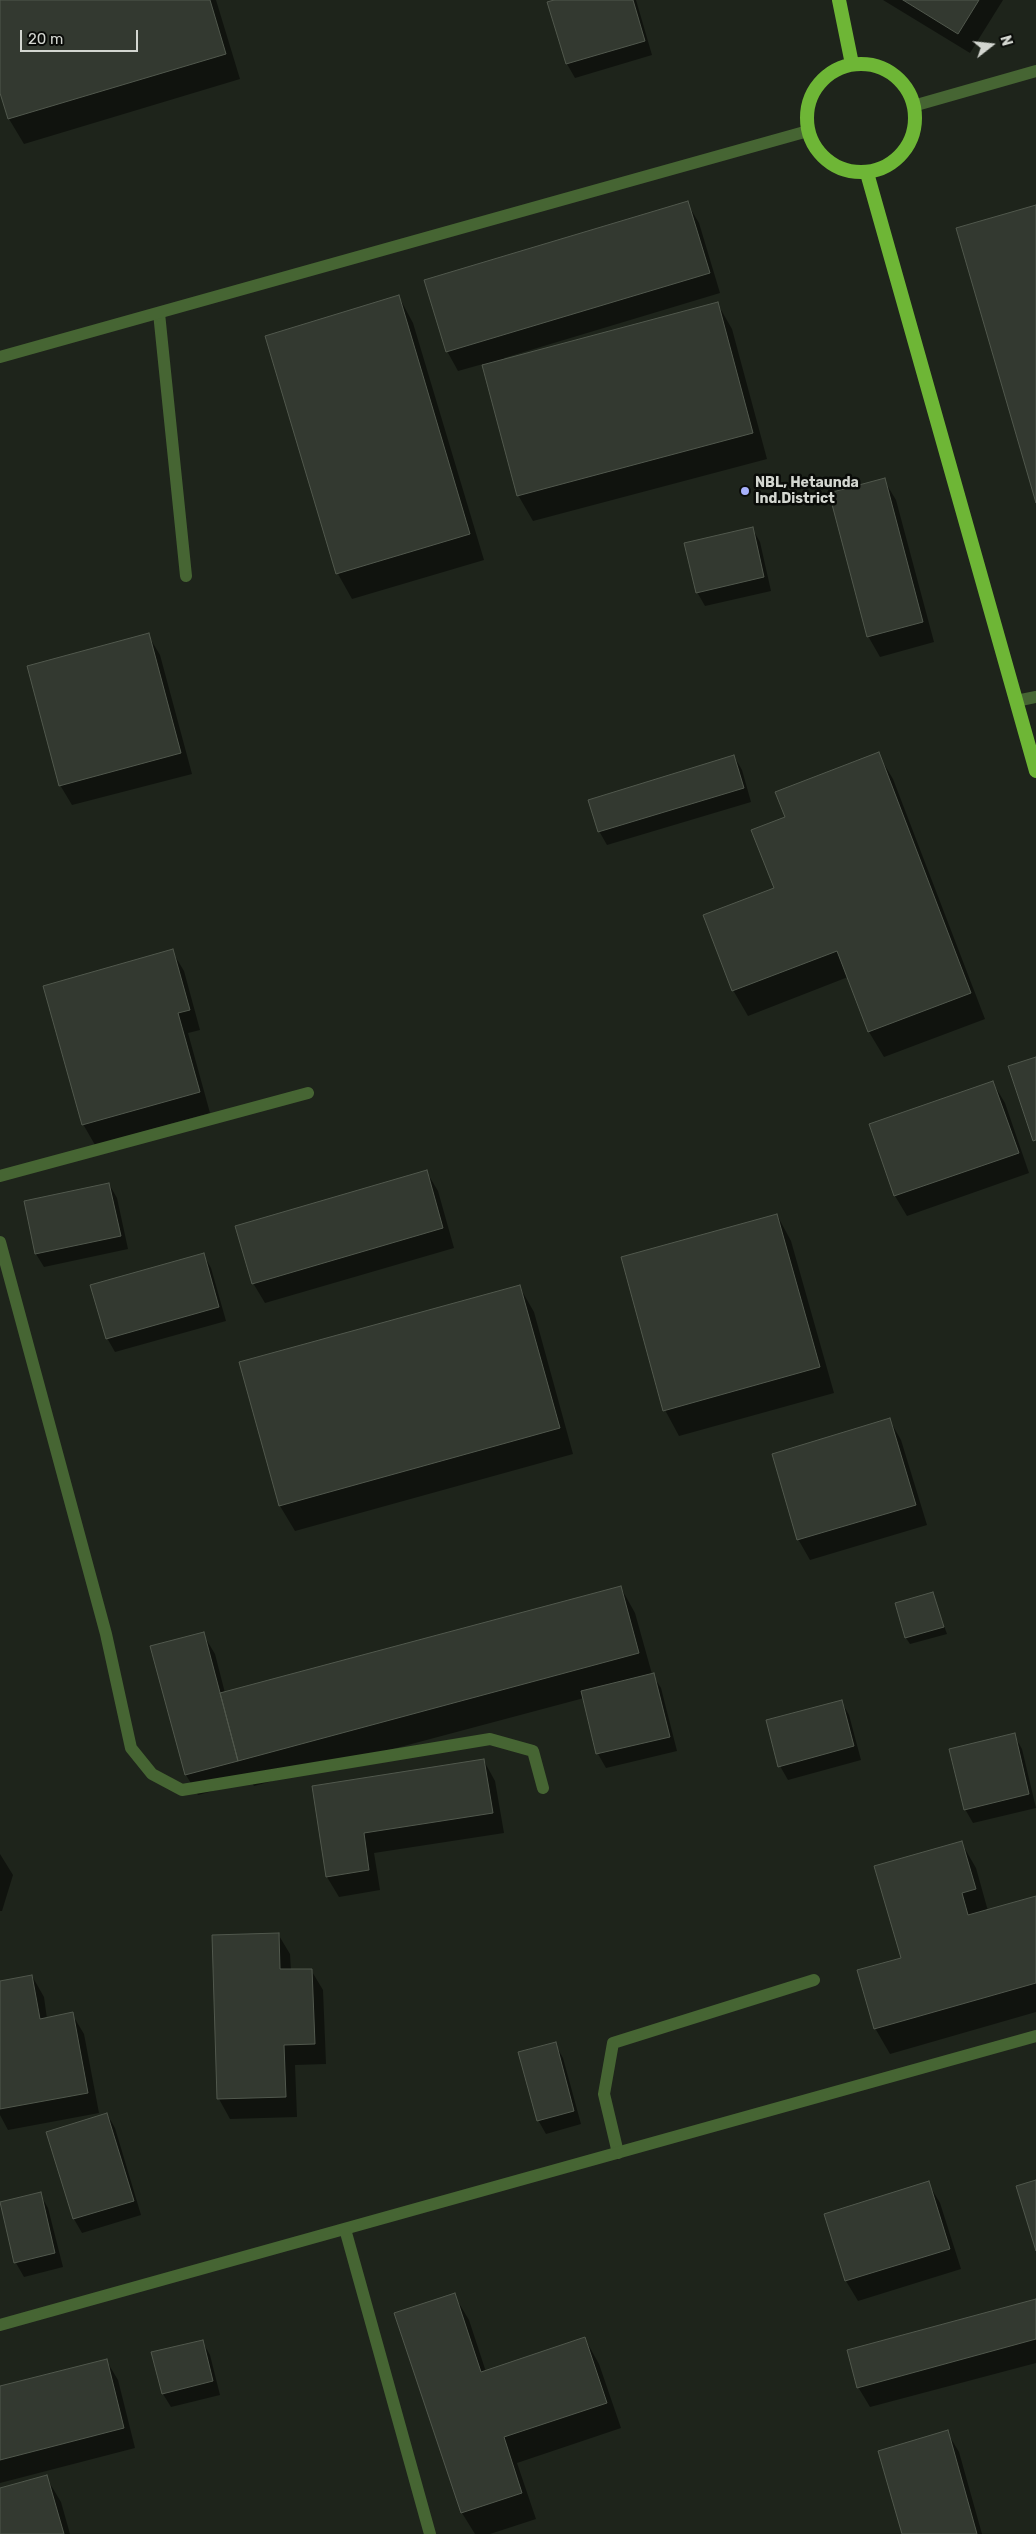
<!DOCTYPE html>
<html>
<head>
<meta charset="utf-8">
<style>
  body { margin:0 }
  #map { position:relative; width:1036px; height:2534px; overflow:hidden; background:#1e241b; font-family:Rubik,sans-serif }
  canvas { display:block }
  .north { position:absolute; left:966px; top:20px; width:50px; height:50px; -webkit-text-stroke:4px #0a0c09; paint-order:stroke; rotate:74deg; font-size:14px; font-weight:700; line-height:20px; text-align:center; color:#d3d6d0 }
  .north::after { content:''; display:block; margin:auto; width:18px; height:22px; background:#d3d6d0; clip-path:polygon(50% 0,100% 100%,50% 72%,0 100%) }
  .scale { position:absolute; left:20px; top:30px; width:118px; height:22px; box-sizing:border-box; border:2px solid #d3d6d0; border-top:0; padding-left:6px; font-size:15px; line-height:18px; white-space:nowrap; color:#d3d6d0; -webkit-text-stroke:4px #0a0c09; paint-order:stroke }
</style>
</head>
<body>
<div id="map">
<canvas width="1036" height="2534"></canvas>
<div class="north">N</div>
<div class="scale">20 m</div>
</div>
<script>
const context = document.querySelector('canvas').getContext('2d');
context.lineJoin = 'round';
function paint(path, color) { context.fillStyle = color; context.fill(path, 'evenodd'); }
const poly = rows => new Path2D(rows.map(r => 'M' + r).join(''));
function strokePath(path, color, width, dash) { context.strokeStyle = color; context.lineWidth = width; context.lineCap = dash ? 'butt' : 'round'; context.setLineDash(dash || []); context.stroke(path); }
function write(font, color, halo, rows, align = 'center') {
  context.font = font + ' Rubik,sans-serif'; context.lineWidth = 5; context.setLineDash([]); context.textBaseline = 'middle'; context.strokeStyle = halo; context.fillStyle = color; for (const [text, x, y, turn = 0] of rows) {
    context.save(); context.translate(x, y); context.rotate((+turn || 0) * Math.PI / 180); context.textAlign = isNaN(turn) ? turn : align; if (halo) context.strokeText(text, 0, 0); context.fillText(text, 0, 0); context.restore();
  }
}
paint(poly([
  [0,0,216,0,240,79,24,144,9,119,0,88],
  [559,0,636,0,652,55,575,78,567,64,549,3],
  [883,0,1003,0,970,53],
  [687,203,699,223,720,293,504,358,505,360,717,303,732,329,767,459,533,521,518,495,483,364,458,371,447,351],
  [399,297,413,323,484,560,352,599,338,574,266,337],
  [884,480,896,500,934,642,880,657,868,636],
  [752,528,760,542,771,591,705,606,697,592],
  [148,635,160,655,192,774,72,805,60,785],
  [878,754,893,779,985,1019,884,1057,869,1032,848,977,748,1016,733,990,775,889,787,818],
  [734,756,742,770,751,802,607,845,599,831],
  [172,951,184,971,200,1030,188,1033,210,1113,95,1145,83,1124],
  [993,1083,1005,1103,1029,1173,907,1216,895,1196],
  [426,1171,438,1191,454,1248,265,1303,253,1283],
  [109,1184,117,1198,128,1249,44,1267,36,1254],
  [777,1215,791,1241,834,1393,679,1436,665,1410],
  [203,1254,211,1268,226,1321,115,1352,107,1338],
  [519,1286,534,1312,573,1454,295,1531,280,1506,241,1363],
  [889,1419,901,1440,927,1525,810,1560,798,1539],
  [621,1588,635,1613,652,1674,661,1688,677,1751,606,1768,598,1754,584,1698,254,1786,251,1781,198,1795,186,1775,203,1634,215,1654,225,1693],
  [932,1593,947,1634,910,1644,906,1638],
  [841,1701,849,1715,861,1760,788,1780,780,1766],
  [1014,1735,1022,1749,1036,1808,973,1823,965,1809],
  [484,1761,495,1781,504,1833,374,1853,380,1890,339,1897,327,1877,314,1787],
  [961,1842,976,1868,988,1911,1036,1897,1036,2012,890,2054,875,2028,902,1959],
  [0,1854,13,1875,2,1911,0,1911],
  [278,1934,290,1954,291,1970,311,1970,323,1990,326,2064,295,2065,297,2117,230,2119,219,2099,213,1936],
  [32,1976,44,1997,47,2019,72,2014,84,2034,99,2113,8,2130,0,2115,0,1982],
  [555,2044,563,2058,581,2124,546,2134,538,2120],
  [107,2114,115,2128,141,2215,82,2233,74,2219,48,2132],
  [928,2183,940,2203,961,2269,858,2301,846,2281,826,2215],
  [40,2194,48,2208,63,2267,24,2277,16,2263,1,2203],
  [454,2295,469,2320,486,2372,585,2339,599,2364,621,2428,517,2463,536,2519,490,2534,475,2534,462,2513,396,2314],
  [1036,2300,1036,2363,870,2407,858,2387],
  [202,2341,210,2355,220,2395,171,2407,163,2394],
  [106,2360,118,2380,135,2448,0,2483,0,2388],
  [947,2432,959,2452,982,2534,903,2534],
  [46,2477,61,2502,70,2534,0,2534,0,2490]
]), '#0007');
const building = poly([
  [0,0,210,0,226,54,8,119,0,93,0,0],
  [554,0,633,0,645,41,566,64,547,2,554,0],
  [903,0,979,0,958,34,903,0],
  [688,201,710,273,446,352,424,280,688,201],
  [1036,205,1036,503,956,228,1036,205],
  [399,295,470,534,336,574,265,336,399,295],
  [718,302,753,433,517,496,482,365,718,302],
  [885,478,923,622,867,637,829,493,885,478],
  [753,527,764,577,696,593,684,543,753,527],
  [149,633,181,753,59,786,27,666,149,633],
  [879,752,971,993,868,1032,837,951,732,991,703,915,774,888,751,830,785,817,775,792,879,752],
  [734,755,744,788,598,832,588,800,734,755],
  [173,949,190,1010,178,1013,200,1092,82,1125,43,986,173,949],
  [1036,1057,1036,1140,1033,1141,1008,1066,1036,1057],
  [993,1081,1019,1153,894,1196,869,1124,993,1081],
  [427,1170,443,1228,252,1284,235,1226,427,1170],
  [109,1183,121,1236,35,1254,24,1201,109,1183],
  [777,1214,820,1367,663,1411,621,1257,777,1214],
  [204,1253,219,1307,106,1339,90,1285,204,1253],
  [520,1285,560,1428,279,1506,239,1362,520,1285],
  [890,1418,916,1505,797,1540,772,1454,890,1418],
  [621,1586,639,1653,238,1761,220,1693,621,1586],
  [933,1592,944,1627,905,1638,895,1603,933,1592],
  [204,1632,238,1761,185,1775,150,1646,204,1632],
  [654,1673,670,1737,596,1754,581,1691,654,1673],
  [842,1700,854,1746,778,1767,766,1720,842,1700],
  [1015,1733,1029,1794,964,1810,949,1749,1015,1733],
  [484,1759,493,1813,364,1833,369,1870,326,1877,312,1786,484,1759],
  [962,1841,976,1889,962,1893,968,1915,1036,1896,1036,1983,874,2029,857,1970,901,1958,874,1866,962,1841],
  [279,1933,280,1969,312,1969,315,2044,284,2045,286,2097,217,2099,212,1935,279,1933],
  [32,1975,40,2019,73,2012,88,2093,0,2109,0,1981,32,1975],
  [556,2042,574,2111,537,2121,518,2052,556,2042],
  [107,2113,134,2201,73,2219,46,2132,107,2113],
  [1036,2180,1036,2251,1016,2186,1036,2180],
  [929,2181,950,2249,845,2281,824,2214,929,2181],
  [41,2192,55,2253,14,2263,0,2202,41,2192],
  [455,2293,481,2372,585,2337,607,2403,504,2437,522,2493,461,2513,394,2313,455,2293],
  [1036,2299,1036,2339,857,2388,847,2350,1036,2299],
  [203,2340,213,2381,162,2394,151,2352,203,2340],
  [107,2359,124,2428,0,2460,0,2386,107,2359],
  [948,2430,977,2534,902,2534,878,2451,948,2430],
  [47,2475,64,2534,0,2534,0,2488,47,2475]
]);
paint(building, '#333930');
strokePath(building, '#51584d', 1);
strokePath(poly([
  [159,313,186,576],
  [1016,701,1036,697],
  [0,1176,308,1093],
  [618,2153,604,2094,613,2043,814,1980]
]), '#466533', 12);
strokePath(poly([
  [913,106,1036,71],
  [0,357,808,131],
  [0,1242,106,1634,131,1748,152,1774,182,1790,490,1739,533,1751,543,1788],
  [345,2229,430,2534],
  [0,2325,1036,2036]
]), '#466533', 12);
strokePath(poly([
  [839,0,852,64],
  '807 118a54 54 0 1 1 108 0a54 54 0 1 1-108 0Z',
  [867,173,1036,771]
]), '#6eb636', 14);
for (const [x, y, r, color] of [
  [745,491,5,"#a7b1fc"]
]) { const dot = new Path2D(); dot.arc(x, y, r, 0, 2 * Math.PI); context.fillStyle = color; context.fill(dot); strokePath(dot, '#0a0c09', 2); }
write('bold 14px', '#d3d6d0', '#0a0c09', [
  ["NBL, Hetaunda",755,483],
  ["Ind.District",755,499]
], 'left');
</script>
</body>
</html>
